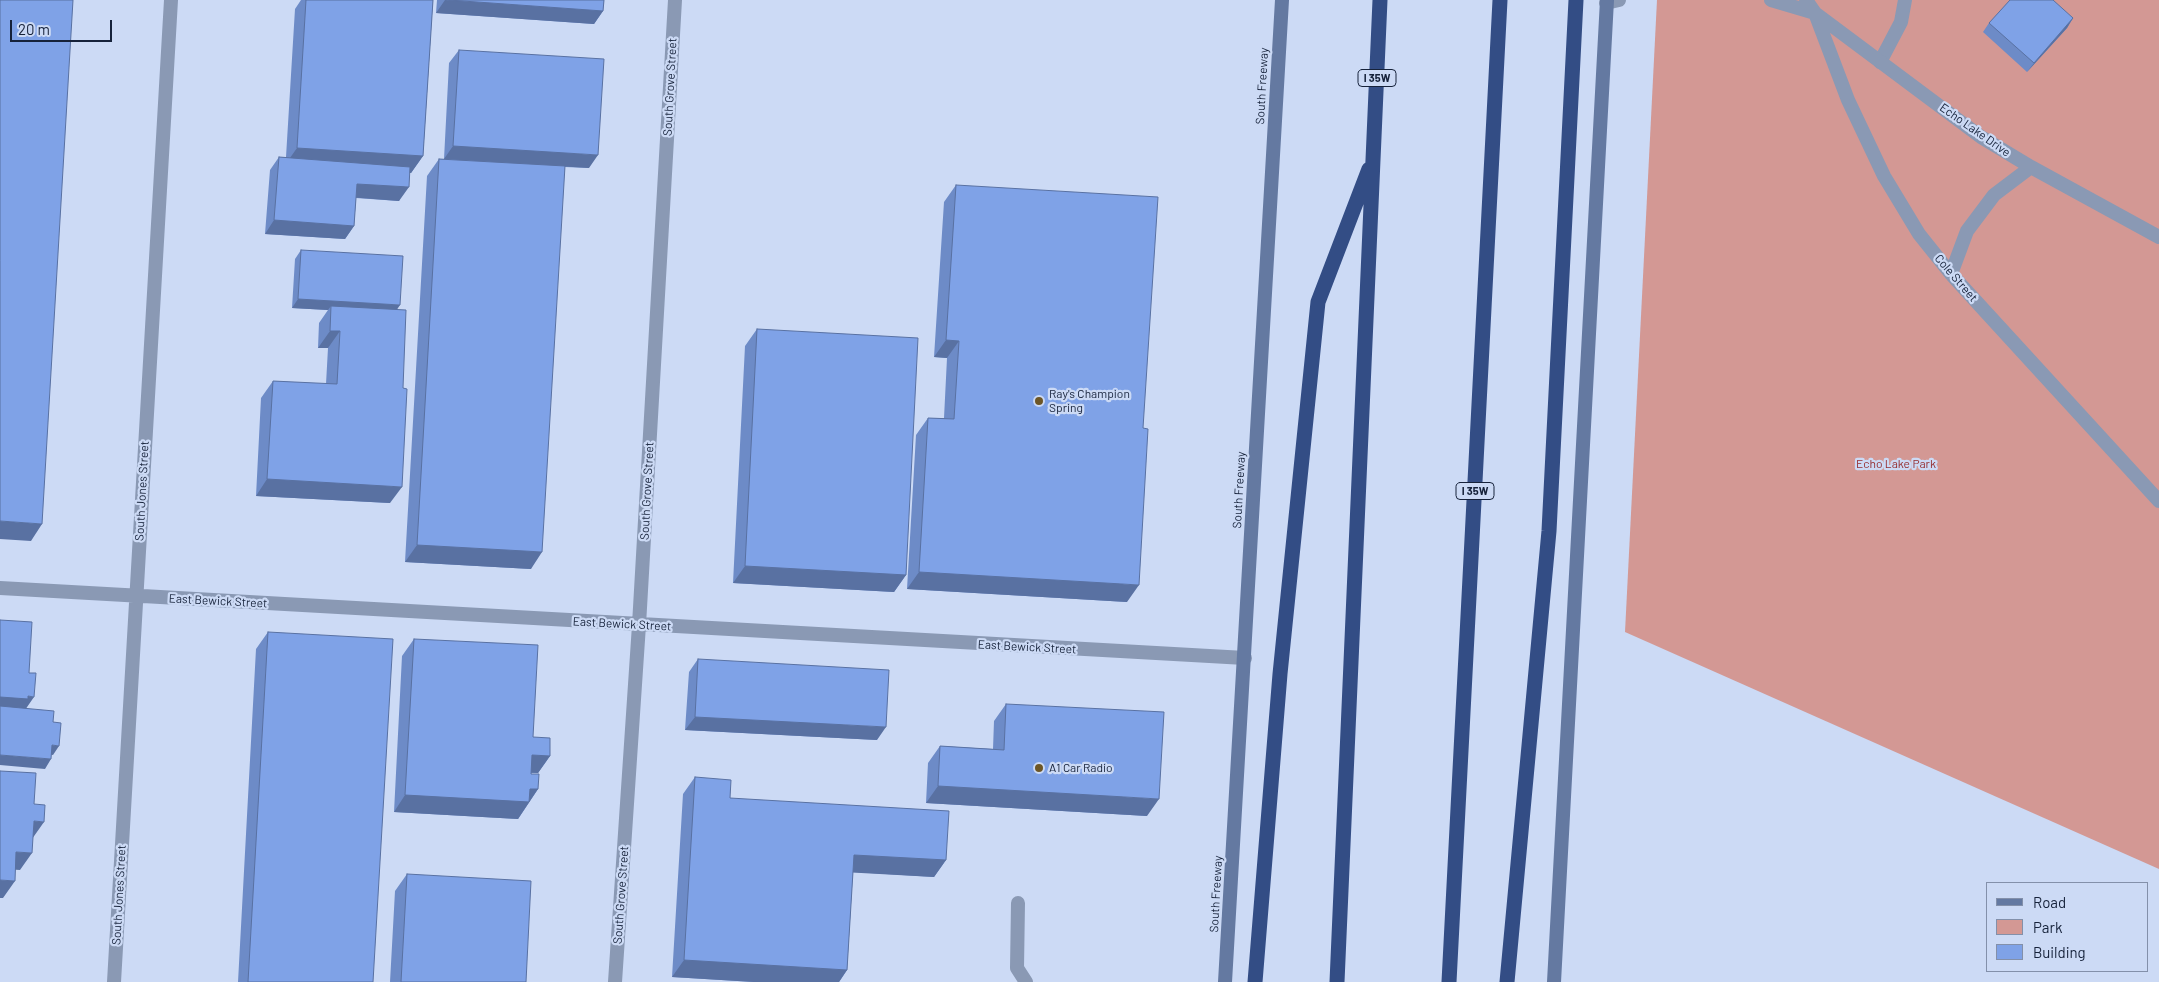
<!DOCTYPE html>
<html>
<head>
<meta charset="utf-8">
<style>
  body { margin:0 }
  #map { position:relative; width:2159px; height:982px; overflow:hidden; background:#ccdaf5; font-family:Barlow,sans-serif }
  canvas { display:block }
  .legend { position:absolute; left:1986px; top:882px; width:162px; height:90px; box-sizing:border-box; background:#ccdaf5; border:1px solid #8390aa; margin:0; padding:6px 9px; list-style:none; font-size:15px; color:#16223a }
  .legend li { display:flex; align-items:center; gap:10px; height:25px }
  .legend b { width:25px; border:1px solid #8390aa }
  .scale { position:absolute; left:10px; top:20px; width:102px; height:22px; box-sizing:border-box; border:2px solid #16223a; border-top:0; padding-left:6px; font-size:15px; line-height:18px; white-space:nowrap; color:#16223a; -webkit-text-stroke:4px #ccdaf5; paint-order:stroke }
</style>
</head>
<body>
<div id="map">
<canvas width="2159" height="982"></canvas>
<ul class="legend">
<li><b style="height:6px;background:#6479a1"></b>Road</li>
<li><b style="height:14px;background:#d39894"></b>Park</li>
<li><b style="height:14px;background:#7fa2e7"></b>Building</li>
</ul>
<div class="scale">20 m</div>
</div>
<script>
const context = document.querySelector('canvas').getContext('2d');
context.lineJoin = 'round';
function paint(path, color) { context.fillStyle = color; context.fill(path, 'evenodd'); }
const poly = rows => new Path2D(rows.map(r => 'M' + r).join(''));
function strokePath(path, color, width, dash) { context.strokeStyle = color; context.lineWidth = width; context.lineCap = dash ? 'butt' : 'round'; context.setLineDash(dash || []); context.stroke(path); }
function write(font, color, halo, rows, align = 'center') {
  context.font = font + ' Barlow,sans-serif'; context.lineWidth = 4.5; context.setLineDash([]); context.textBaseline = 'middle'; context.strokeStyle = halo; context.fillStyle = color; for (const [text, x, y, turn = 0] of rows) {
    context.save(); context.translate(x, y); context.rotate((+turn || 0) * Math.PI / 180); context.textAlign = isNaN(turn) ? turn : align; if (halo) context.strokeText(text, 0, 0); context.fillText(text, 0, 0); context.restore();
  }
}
paint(poly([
  [1657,0,2159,0,2159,869,1625,632]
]), '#d39894');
strokePath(poly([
  [1880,62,1901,22,1905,0],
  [1018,903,1017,968,1026,982]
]), '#8a99b4', 14);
strokePath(poly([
  [1771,0,1815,13],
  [1806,0,1815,13,1981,137,2031,167,2159,237],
  [1606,3,1619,0],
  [1815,13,1848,100,1884,176,1919,234,1951,274,2159,501],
  [1951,274,1967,231,1994,195,2031,167],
  [0,588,1245,658],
  [114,982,171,0],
  [615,982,639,625,675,0]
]), '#8a99b4', 14);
strokePath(poly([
  [1225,982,1282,0],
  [1554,982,1607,0]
]), '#6479a1', 14);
strokePath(poly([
  [1255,982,1280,674,1318,302,1369,169],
  [1337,982,1380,0],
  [1449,982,1500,0],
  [1507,982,1549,531,1576,0]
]), '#334d85', 15);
paint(poly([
  [301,0,433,0,423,156,411,173,410,172,399,201,356,198,354,226,345,239,265,234,270,170,279,157,286,157,295,9],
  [437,0,604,0,603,11,594,24,436,13],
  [2073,18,2067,28,2027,72,1983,32,1989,23],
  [459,50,589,168,565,167,531,569,405,562,427,176,439,159,444,159,449,63],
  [956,185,1127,602,907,589,916,435,928,418,944,418,947,358,934,357,944,202],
  [301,250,397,309,390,503,256,496,261,398,273,381,326,384,328,348,318,348,319,323,328,310,292,308,295,259],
  [757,329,906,575,894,592,733,583,745,346],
  [268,632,373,982,238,982,256,649],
  [414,639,533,737,550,756,538,773,531,773,538,789,518,819,394,812,402,656],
  [698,659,877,740,685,730,689,672],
  [1006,704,1147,816,926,803,928,763,940,746,993,749,994,721],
  [695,777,730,798,946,860,934,877,853,872,847,970,839,982,754,982,672,977,683,794],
  [407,874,526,982,390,982,395,891]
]), '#6d8bc7');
paint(poly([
  [445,0,603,11,594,24,436,13],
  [2073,18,2067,28,2027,72,2034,63],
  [453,146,598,155,589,168,444,159],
  [297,148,423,156,411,173,285,165],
  [357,184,409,187,399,201,348,197],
  [274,220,354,226,345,239,265,234],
  [298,299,400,305,394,314,331,306,328,310,292,308],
  [330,331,340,331,328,348,318,348],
  [946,340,959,341,947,358,934,357],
  [267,479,402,487,390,503,256,496],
  [0,521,42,524,31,541,0,539],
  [417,545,542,552,531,569,405,562],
  [745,566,906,575,894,592,733,583],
  [919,572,1139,585,1127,602,907,589],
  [28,696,34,697,25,710,0,711,0,697],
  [695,717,886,727,877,740,685,730],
  [52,745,59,746,53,755,46,754],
  [0,755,51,759,45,769,0,765],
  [532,755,550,756,538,773,520,772],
  [938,786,1159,799,1147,816,926,803],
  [530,789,538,789,518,819,394,812,405,795],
  [34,821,44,822,32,839],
  [16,852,32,853,20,870,4,869],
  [854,855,946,860,934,877,843,872],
  [0,880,15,881,3,898,0,898],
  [684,960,847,970,839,982,754,982,672,977]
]), '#5971a2');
const building = poly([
  [0,0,73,0,42,524,0,521,0,0],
  [306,0,433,0,423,156,297,148,306,0],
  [449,0,604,0,603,11,449,0],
  [2010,0,2053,0,2073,18,2034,63,1989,23,2010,0],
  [459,50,604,59,598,155,453,146,459,50],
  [279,157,410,167,409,187,357,184,354,226,274,220,279,157],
  [439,159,565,166,542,552,417,545,439,159],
  [956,185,1158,197,1143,428,1148,429,1139,585,919,572,928,418,954,419,959,341,946,340,956,185],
  [301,250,403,256,400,305,298,299,301,250],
  [331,306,406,310,403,388,407,389,402,487,267,479,273,381,337,384,340,331,330,331,331,306],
  [757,329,918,338,906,575,745,566,757,329],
  [0,620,32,622,29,673,36,673,34,697,28,696,28,699,0,697,0,620],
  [268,632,393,639,373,982,248,982,268,632],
  [414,639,538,645,533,737,550,738,550,756,532,755,531,774,539,774,538,789,530,789,529,802,405,795,414,639],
  [698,659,889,670,886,727,695,717,698,659],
  [1006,704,1164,712,1159,799,938,786,940,746,1004,750,1006,704],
  [0,706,54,711,53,722,61,723,59,746,52,745,51,759,0,755,0,706],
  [0,771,36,773,34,804,45,805,44,822,34,821,32,853,16,852,15,881,0,880,0,771],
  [695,777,731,780,730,798,949,811,946,860,854,855,847,970,684,960,695,777],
  [407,874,531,881,526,982,401,982,407,874]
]);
paint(building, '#7fa2e7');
strokePath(building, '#5971a2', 1);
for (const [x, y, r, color] of [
  [1039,401,5,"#6d5626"],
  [1039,768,5,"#6d5626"]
]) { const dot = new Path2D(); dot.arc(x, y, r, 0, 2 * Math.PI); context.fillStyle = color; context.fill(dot); strokePath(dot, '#ccdaf5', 2); }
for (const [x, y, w] of [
  [1377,78,38],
  [1475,491,38]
]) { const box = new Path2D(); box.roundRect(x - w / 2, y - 8.5, w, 17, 4); context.fillStyle = '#ccdaf5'; context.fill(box); strokePath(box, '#16223a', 1); }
write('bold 11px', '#16223a', null, [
  ["I 35W",1377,78],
  ["I 35W",1475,491]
]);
write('12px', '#16223a', '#ccdaf5', [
  ["South Freeway",1262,86,-87],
  ["South Grove Street",670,87,-87],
  ["Echo Lake Drive",1975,130,35],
  ["Cole Street",1956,278,49],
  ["South Freeway",1239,490,-87],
  ["South Jones Street",142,491,-87],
  ["South Grove Street",647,491,-87],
  ["East Bewick Street",218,601,3],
  ["East Bewick Street",622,624,3],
  ["East Bewick Street",1027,647,3],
  ["South Freeway",1216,894,-87],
  ["South Jones Street",119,895,-87],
  ["South Grove Street",621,895,-86]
]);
write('12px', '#16223a', '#ccdaf5', [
  ["Ray's Champion",1049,394],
  ["Spring",1049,408],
  ["A1 Car Radio",1049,768]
], 'left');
write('12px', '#952d2f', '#ccdaf5', [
  ["Echo Lake Park",1896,464]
]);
</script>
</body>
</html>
